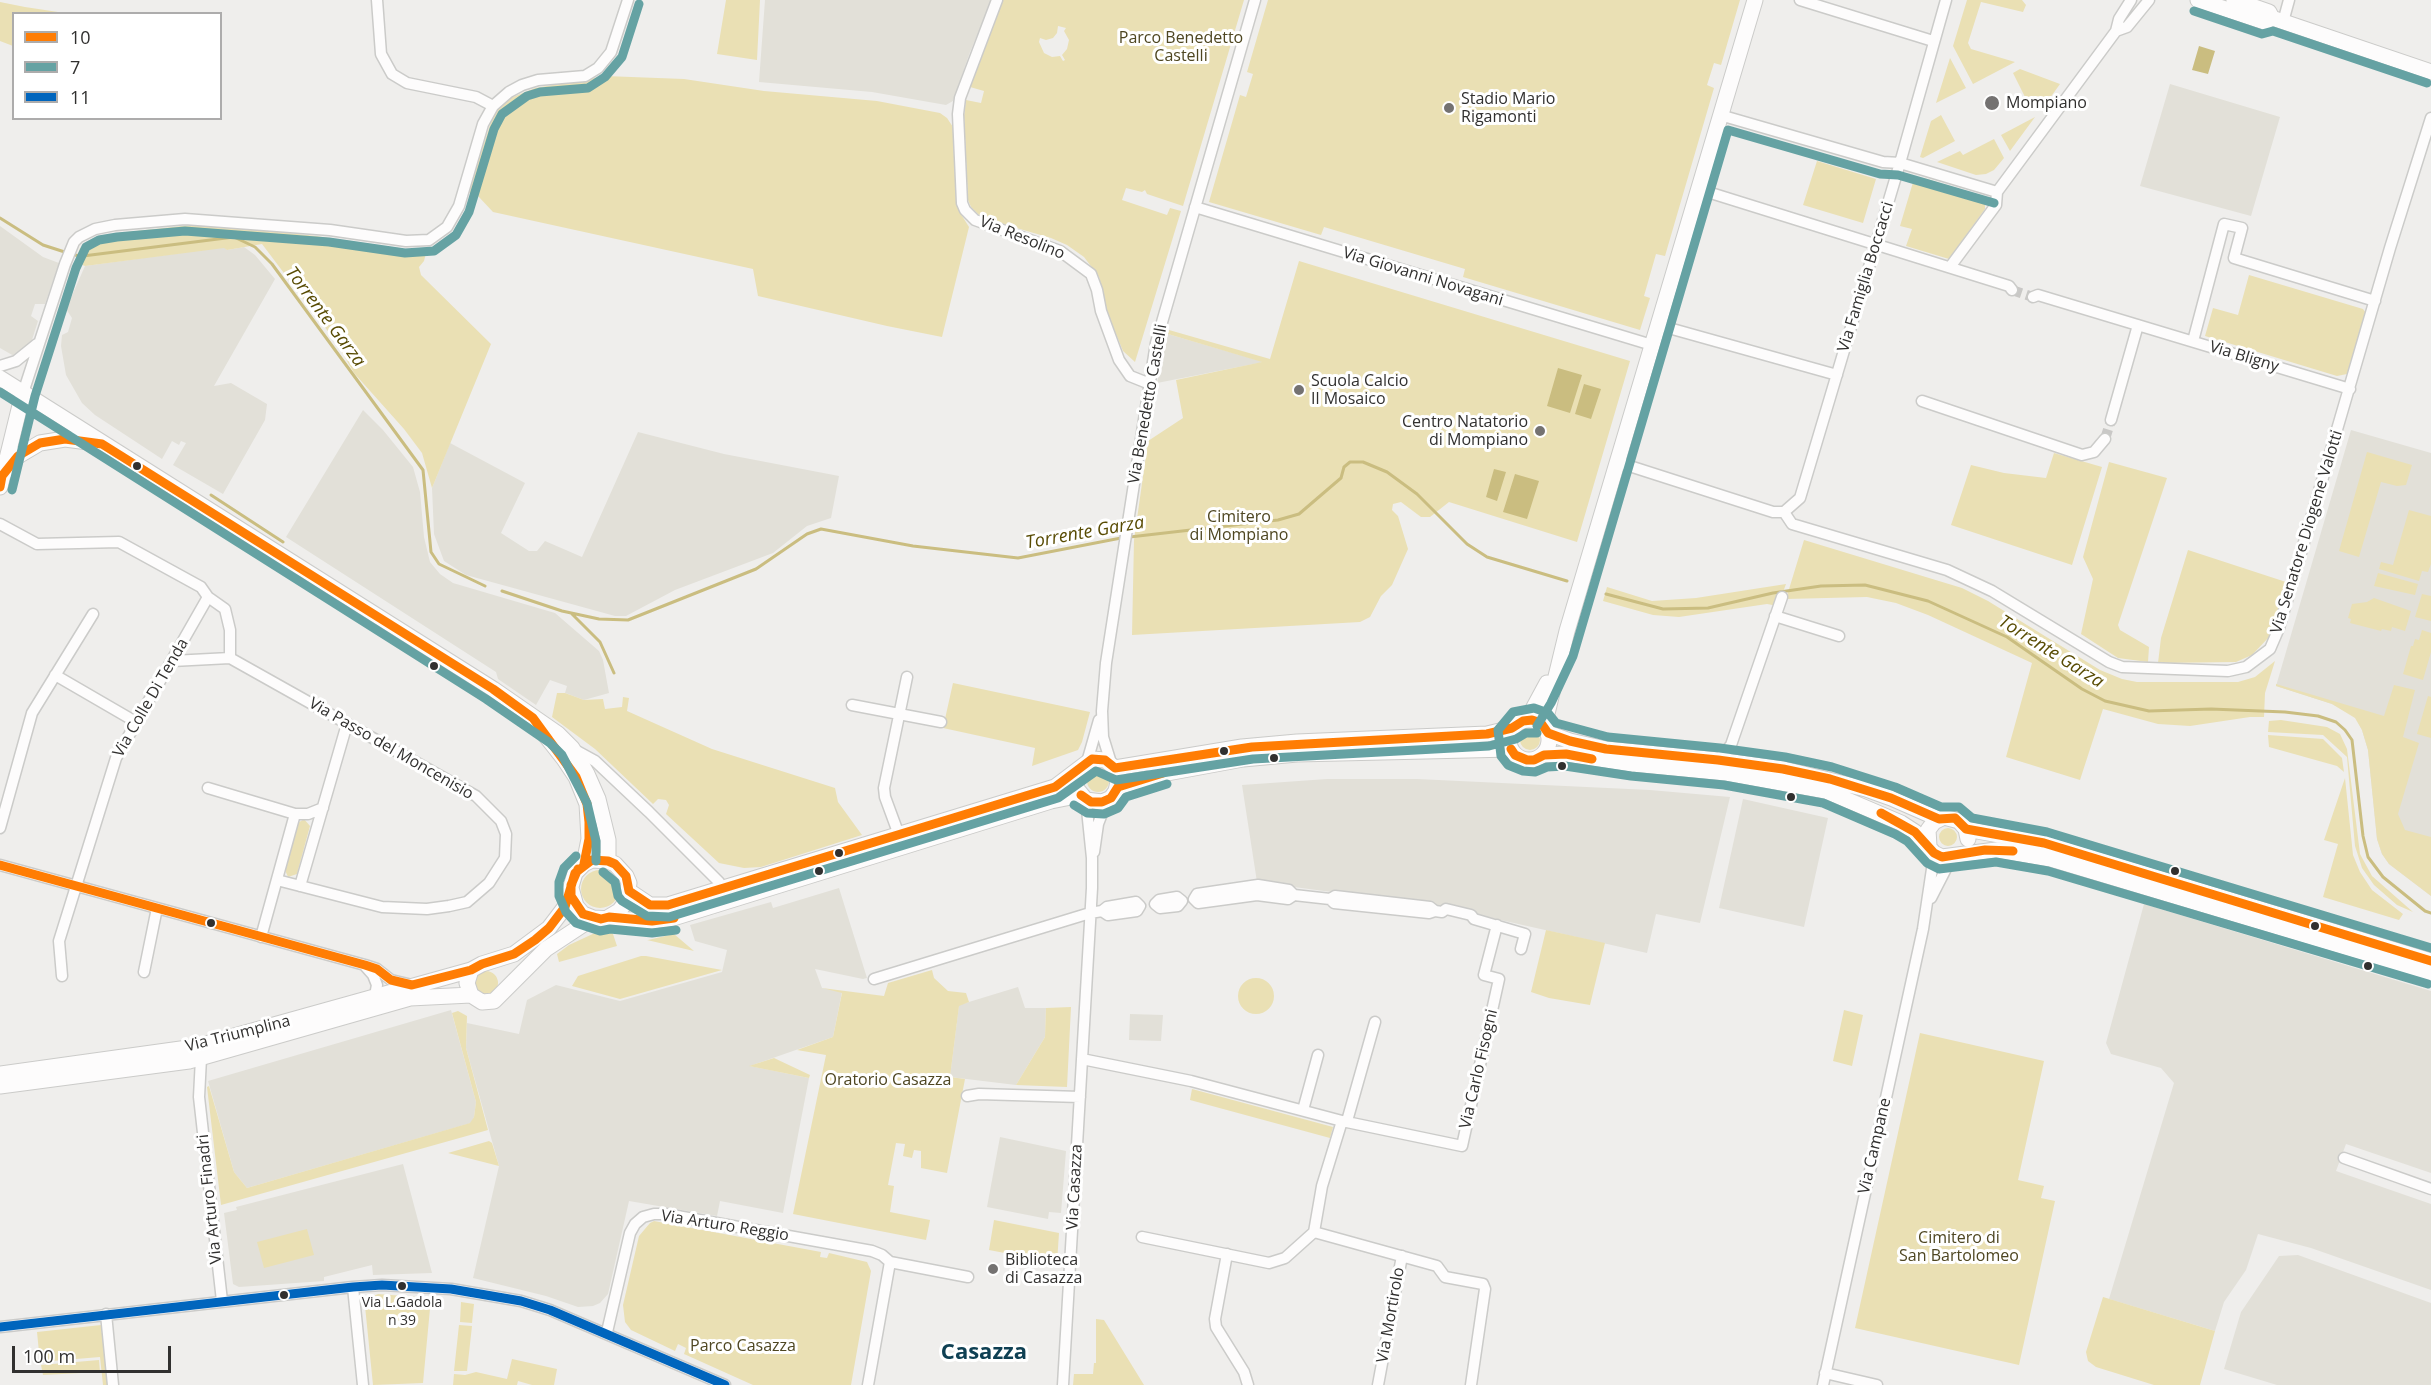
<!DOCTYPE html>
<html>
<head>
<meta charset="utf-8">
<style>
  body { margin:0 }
  #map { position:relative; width:2431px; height:1385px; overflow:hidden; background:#efeeec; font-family:"Open Sans",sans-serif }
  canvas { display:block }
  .legend { position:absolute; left:12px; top:12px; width:210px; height:108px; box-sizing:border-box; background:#fff; border:2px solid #adacac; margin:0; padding:8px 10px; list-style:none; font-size:18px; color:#31302f }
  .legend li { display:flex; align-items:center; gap:12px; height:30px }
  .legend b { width:30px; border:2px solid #adacac }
  .scale { position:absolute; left:12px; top:1346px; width:159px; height:27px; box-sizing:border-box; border:3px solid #31302f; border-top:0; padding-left:8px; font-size:18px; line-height:21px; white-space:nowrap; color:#31302f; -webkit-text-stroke:4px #fff; paint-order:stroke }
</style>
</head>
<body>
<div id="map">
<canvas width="2431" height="1385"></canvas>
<ul class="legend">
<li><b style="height:8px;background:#ff7d04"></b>10</li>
<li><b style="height:8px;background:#65a2a3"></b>7</li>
<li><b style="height:8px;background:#0065bd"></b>11</li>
</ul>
<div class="scale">100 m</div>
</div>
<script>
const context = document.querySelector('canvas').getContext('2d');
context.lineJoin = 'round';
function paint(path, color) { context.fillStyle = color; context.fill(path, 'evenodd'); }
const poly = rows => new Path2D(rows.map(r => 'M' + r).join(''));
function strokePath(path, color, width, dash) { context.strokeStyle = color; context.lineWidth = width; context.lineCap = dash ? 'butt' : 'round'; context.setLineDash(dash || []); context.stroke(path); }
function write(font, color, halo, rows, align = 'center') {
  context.font = font + ' "Open Sans",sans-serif'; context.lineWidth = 6; context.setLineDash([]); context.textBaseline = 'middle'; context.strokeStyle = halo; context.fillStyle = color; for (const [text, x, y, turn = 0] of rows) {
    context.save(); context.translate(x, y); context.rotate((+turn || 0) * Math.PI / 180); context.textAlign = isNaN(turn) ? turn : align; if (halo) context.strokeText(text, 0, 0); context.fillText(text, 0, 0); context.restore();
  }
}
paint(poly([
  [765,0,992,0,970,52,953,101,946,105,872,92,759,82],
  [2170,84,2280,117,2251,216,2140,186],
  [0,226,43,257,59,263,45,304,35,304,31,316,38,321,31,343,14,356,0,348],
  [224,247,227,250,244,247,255,255,275,279,214,386,231,383,267,404,265,420,223,494,173,465,186,443,181,441,179,445,172,441,162,459,95,415,82,403,66,375,61,346,62,335,68,332,72,318,66,309,85,266],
  [1168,334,1264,362,1157,383],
  [363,410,383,430,413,467,420,492,424,537,430,562,440,574,453,583,555,613,599,651,603,660,609,693,584,700,565,693,567,686,550,680,536,705,498,679,496,672,286,537],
  [2351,430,2431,453,2431,896,2389,864,2382,854,2377,839,2368,750,2362,730,2355,717,2332,704,2276,686],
  [638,432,724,454,839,476,831,518,807,526,773,553,675,590,626,616,615,616,466,575,444,561,434,534,432,488,450,443,525,483,501,533,529,551,537,551,545,541,582,557],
  [1327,779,1417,779,1650,790,1730,797,1700,923,1656,914,1647,953,1443,907,1257,882,1242,785],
  [1743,799,1828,818,1804,927,1719,908],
  [839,888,867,978,863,979,815,969,822,988,842,992,833,1037,750,1066,809,1078,783,1213,720,1201,717,1216,629,1201,608,1294,600,1303,593,1306,578,1307,546,1296,473,1278,499,1166,466,1048,467,1023,519,1034,527,1000,556,985,620,1001,722,972,727,950,695,941,690,925,771,902,773,908],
  [2144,904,2431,991,2431,1173,2346,1144,2336,1171,2431,1204,2431,1290,2311,1248,2258,1234,2246,1270,2224,1302,2215,1331,2109,1299,2174,1083,2161,1068,2111,1054,2106,1043],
  [1018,987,1025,1008,1046,1008,1045,1037,1016,1085,950,1077,959,1005],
  [451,1010,476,1102,474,1117,471,1123,247,1188,234,1172,208,1081],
  [1130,1014,1163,1015,1161,1041,1129,1040],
  [1000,1137,1066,1151,1061,1213,1049,1212,1048,1219,987,1207],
  [403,1164,432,1273,373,1275,372,1265,324,1277,324,1281,239,1287,233,1284,224,1213,237,1210,236,1207],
  [2298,1255,2431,1303,2431,1385,2277,1385,2224,1369,2241,1312,2279,1256]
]), '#e2e0d8');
paint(poly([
  [726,0,760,0,757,60,717,54],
  [1002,0,1244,0,1183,206,1147,194,1145,190,1142,192,1126,188,1122,200,1167,215,1170,208,1181,211,1135,362,1123,351,1106,310,1099,277,1084,257,1067,245,1051,238,982,218,971,207,968,200,964,116,966,100,981,103,984,91,970,87],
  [1058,26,1066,28,1064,31,1069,40,1067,49,1062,55,1065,60,1063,61,1060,56,1052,57,1044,53,1039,42,1040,38,1046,40,1053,38,1057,33],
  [1268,0,1740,0,1721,65,1714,63,1707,85,1714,88,1665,256,1656,254,1644,296,1650,298,1640,330,1463,277,1465,269,1324,227,1321,235,1209,202,1240,95,1246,97,1253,74,1247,72],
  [1967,0,2022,0,2026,5,2023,12,1981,2,1968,43,1971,49,2015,62,1973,84,1953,46],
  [0,2,25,7,58,12,14,14,13,46,0,41],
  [1950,58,1966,88,1936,103],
  [2020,69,2060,84,2050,98,2024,111,2021,105,2027,101,2013,73],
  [605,76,684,79,764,91,877,101,940,113,947,118,953,127,956,140,959,211,969,227,942,337,887,326,758,296,753,269,493,212,478,196,468,192,491,122,497,110,508,99,535,88],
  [1941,115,1955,141,1923,158,1920,157,1931,121],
  [2035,117,2010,151,2001,135],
  [1994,139,2004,158,1994,170,1986,174,1976,175,1937,162,1960,151,1963,155],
  [1817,161,1876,179,1863,223,1803,205],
  [1924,178,1982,196,1985,200,1985,209,1949,259,1906,246,1912,229,1900,226,1914,179,1923,182],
  [200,224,316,236,426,253,424,261,419,267,421,275,491,344,432,488,422,453,404,429,354,373,336,342,262,244,227,250,224,248,85,266,75,262,80,248,118,233],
  [1299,261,1630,361,1577,542,1449,502,1430,517,1421,517,1401,502,1393,504,1392,510,1398,516,1408,549,1392,585,1381,596,1370,617,1360,622,1132,635,1134,540,1148,441,1183,418,1176,380,1262,362,1168,334,1169,330,1270,359],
  [2249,275,2363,309,2366,313,2347,374,2337,376,2205,336,2213,308,2238,315],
  [2367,452,2412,465,2406,485,2397,486,2381,482,2359,557,2339,551],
  [2054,453,2102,467,2072,565,1951,525,1971,465,2004,473,2046,478],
  [2109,462,2167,478,2118,625,2120,630,2149,647,2148,662,2118,658,2081,634,2093,579,2083,557],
  [2409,510,2431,516,2431,564,2428,572,2422,571,2419,581,2379,569,2381,562,2393,565],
  [1804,540,1962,588,1988,601,2100,670,2122,679,2137,682,2238,682,2255,677,2275,661,2265,693,2264,717,2250,717,2190,726,2158,724,2103,709,2080,780,2006,757,2032,663,1928,615,1896,603,1867,597,1786,599],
  [2188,550,2286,582,2270,636,2252,655,2236,662,2158,663,2161,638],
  [2378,573,2418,584,2415,595,2374,586],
  [1786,584,1778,606,1767,604,1679,617,1653,615,1603,601,1607,587,1652,601,1696,598],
  [2422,594,2431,596,2431,621,2415,617],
  [2374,598,2411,611,2405,631,2392,627,2391,631,2382,629,2381,631,2350,623,2351,619,2348,618,2352,604,2367,602],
  [2422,630,2431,633,2431,652,2423,680,2403,674,2411,646,2413,646,2415,639,2419,640],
  [953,683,1090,712,1082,742,1078,750,1032,766,1035,748,943,728],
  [2276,684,2384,716,2394,685,2415,690,2403,737,2419,743,2398,814,2405,830,2431,837,2431,896,2389,864,2382,854,2377,839,2368,750,2362,730,2355,718,2332,704,2276,686],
  [557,693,565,693,584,700,603,699,605,709,622,707,623,697,629,698,627,711,712,749,835,788,838,802,862,835,761,867,744,868,719,863,666,814,669,805,666,800,658,799,653,804,595,749,552,717],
  [2428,696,2431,697,2431,738,2417,734],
  [2281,720,2327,727,2340,734,2347,749,2360,854,2372,876,2413,912,2397,905,2374,885,2362,868,2355,846,2347,757,2323,735,2268,732,2269,721],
  '1520 740a10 10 0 1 1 20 0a10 10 0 1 1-20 0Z',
  [2268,735,2323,739,2342,758,2344,772,2337,766,2269,747],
  '1087 781a11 11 0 1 1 22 0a11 11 0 1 1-22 0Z',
  [2345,778,2353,855,2360,872,2372,890,2403,914,2399,920,2323,897,2338,844,2324,840],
  [1961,810,1994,820,1992,829,1973,822,1960,813],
  [304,819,310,826,297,874,288,877,285,870,298,823],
  '1939 837a9 9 0 1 1 18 0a9 9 0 1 1-18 0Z',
  '581 889a19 19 0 1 1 38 0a19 19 0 1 1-38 0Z',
  [1546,930,1605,943,1590,1005,1549,998,1531,992],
  [612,931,617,946,559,962,557,954,569,945,597,932],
  [674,934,694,951,647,940,648,940],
  [641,956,646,956,722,970,620,999,572,986,578,976],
  [932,970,934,978,948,991,966,993,969,1002,959,1006,950,1077,965,1079,947,1173,921,1168,921,1151,914,1150,912,1158,903,1156,905,1144,896,1143,888,1185,894,1186,890,1212,930,1220,926,1240,793,1214,826,1055,797,1050,833,1037,842,993,822,988,884,996,888,983],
  '474 983a12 12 0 1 1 24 0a12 12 0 1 1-24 0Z',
  '1238 996a18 18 0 1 1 36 0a18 18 0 1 1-36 0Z',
  [1071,1007,1067,1087,1016,1085,1045,1037,1046,1008],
  [1844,1010,1863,1015,1852,1066,1833,1061],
  [458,1011,467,1016,466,1048,488,1130,221,1205,207,1087,209,1086,234,1172,247,1188,470,1123,474,1117,476,1102,452,1013],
  [1920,1033,2044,1061,2018,1180,2044,1186,2041,1198,2055,1201,2019,1365,1855,1328],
  [774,1058,810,1075,809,1078,749,1066],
  [1192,1089,1333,1127,1330,1138,1190,1100],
  [489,1141,492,1143,499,1166,448,1153],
  [994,1220,1059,1233,1057,1263,989,1250],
  [654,1221,821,1252,820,1257,827,1258,829,1253,867,1262,871,1271,851,1385,753,1385,684,1354,686,1348,678,1344,675,1351,631,1330,625,1322,623,1305,639,1236,650,1223],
  [307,1229,314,1255,264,1268,257,1242],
  [378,1294,431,1298,423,1383,373,1385,365,1306,369,1298],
  [2103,1297,2215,1331,2200,1385,2154,1385,2096,1367,2088,1361,2086,1352],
  [461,1302,474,1304,472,1323,460,1322],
  [1096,1319,1104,1320,1144,1385,1073,1385,1074,1374,1093,1374,1094,1363,1096,1363],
  [101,1325,108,1385,103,1385,100,1357,40,1362,37,1332],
  [459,1325,472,1326,467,1371,454,1371],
  [512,1359,557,1369,554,1385,532,1385,518,1381,517,1385,453,1385,454,1374,465,1375,476,1372,507,1379],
  [99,1360,100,1372,43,1375,41,1365]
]), '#eae0b4');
paint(poly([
  [2199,46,2215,51,2208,74,2192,70],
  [1558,368,1582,375,1570,413,1547,406],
  [1584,384,1601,389,1591,419,1575,414],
  [1494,469,1506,472,1497,501,1486,497],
  [1515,474,1539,481,1527,519,1503,512]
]), '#cabd80');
strokePath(poly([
  [0,218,43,245,74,255,83,256,234,237,255,247,272,264,423,470,431,552,439,564,485,586],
  [211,495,283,542],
  [502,591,562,611,599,619,628,620,756,569,807,534,821,529,913,546,1018,558,1121,538,1278,520,1299,514,1341,478,1344,467,1350,462,1363,462,1387,472,1417,494,1467,544,1487,557,1567,581],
  [1606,594,1663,609,1708,608,1773,593,1821,586,1865,585,1928,601,2007,637,2082,689,2105,701,2149,711,2211,709,2285,712,2318,716,2336,722,2345,730,2352,740,2363,836,2368,857,2383,877,2425,911,2431,913],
  [572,614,600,642,614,673]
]), '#cabd80', 3);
strokePath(poly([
  [2012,290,2033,297],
  [2105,439,2111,420]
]), '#c9c8c6', 10, [10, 5]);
const street = poly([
  [377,0,381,54,392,74,407,83,476,97,493,106],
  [997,0,960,98,958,114,962,203,965,210,975,220,1060,251,1091,274,1097,290,1101,311,1119,360,1130,376,1150,384],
  [1800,0,1933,41],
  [2283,22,2289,0],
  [2116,31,2127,27,2149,0],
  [1720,115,1883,162,1900,163,1997,192],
  [1698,189,2009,286,2012,290],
  [1195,207,1652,345],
  [1950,267,1996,205,1997,192,2116,31,2119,19,2131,0],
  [2033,297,2038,295,2350,389],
  [1658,325,1837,375],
  [2193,341,2224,224,2242,228,2234,258,2375,301],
  [0,366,16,361,37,344],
  [23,393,65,264,74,242,79,237,95,229,115,225,185,219,330,230,406,241,429,240,447,227,459,206,483,124,493,106,509,92,522,85,538,80,585,76,598,68,611,52,628,0],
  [1922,401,2082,455,2094,452,2105,439],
  [2111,420,2138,325],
  [1617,462,1773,512,1784,512,1792,524,1947,570,1992,591,2109,662,2122,667,2228,671,2246,667,2270,649,2279,628,2390,248,2431,118],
  [1784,512,1800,498,1900,163,1946,0],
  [0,524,37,544,119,542,201,587,208,597,225,609,230,630,230,658],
  [1775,616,1839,636],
  [172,661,230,658,476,796,501,821,506,834,505,858,489,883,467,902,449,906,427,909,382,907,277,880],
  [55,675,136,722],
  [852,705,941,722],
  [573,749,595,761,649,812,719,882,722,890],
  [1718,760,1731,745,1782,597],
  [1087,762,1099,720],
  [1111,763,1103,737,1102,711,1106,663,1156,343,1255,0],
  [208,788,295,814],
  [0,828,32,713,93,614],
  [899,835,885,797,884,788,907,677],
  [1094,852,1098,824,1107,801],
  [0,865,365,965,377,969,391,980,412,985],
  [1258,885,1289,890,1294,895,1288,899,1257,895,1198,903,1194,899,1197,894,1258,885],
  [300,886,347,724],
  [1294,895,1330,899],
  [1335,896,1430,907,1435,911,1429,913,1334,903,1330,899,1335,896],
  [1177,897,1182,901,1178,906,1160,908,1155,904,1159,900,1177,897],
  [1931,898,1952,857],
  [1435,911,1442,912,1446,909,1471,915,1474,919,1525,934,1521,949],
  [261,937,295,814,308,814,323,808],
  [365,966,373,975,377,985,375,996],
  [144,972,157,908],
  [62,976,59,941,116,758,208,597],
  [874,979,1090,913,1102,911,1107,907,1136,902,1140,906,1137,911,1108,915,1102,911],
  [201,1058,199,1097,222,1301],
  [1082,1059,1191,1081,1342,1121,1462,1146,1499,979,1484,975,1497,925],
  [967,1096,979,1094,1080,1097],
  [1303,1110,1318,1055],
  [1347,1121,1375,1022],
  [2344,1158,2431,1189],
  [1314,1232,1437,1266,1445,1277,1483,1284,1485,1289,1471,1385],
  [1142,1237,1269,1263,1285,1258,1314,1232,1322,1186,1342,1121],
  [1227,1254,1215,1319,1216,1327,1244,1372,1248,1385],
  [353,1287,363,1385],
  [106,1314,113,1385],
  [0,1327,353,1287,382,1285,451,1289,521,1301,550,1310,725,1385],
  [607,1332,630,1233,635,1224,643,1217,654,1214,666,1214,872,1251,882,1255,890,1262,968,1277],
  [1825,1373,1877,1385],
  [868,1385,890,1262],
  [1063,1385,1092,888,1092,858,1086,800],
  [1378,1385,1402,1256],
  [1823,1385,1923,929,1932,869,1931,849]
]);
const secondary = poly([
  [2198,0,2265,22,2272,18],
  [2234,0,2269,12,2272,18,2431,72],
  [0,378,493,689,558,734,572,748,587,774,598,799,608,840,608,861],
  [2,476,18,456,40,443,65,439,96,443],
  [0,487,23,393],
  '1509 740a20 20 0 1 1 40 0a20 20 0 1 1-40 0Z',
  [1527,720,1547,683],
  [538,726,564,759,576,777,587,804,589,839,584,864],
  [1544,726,1567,631,1755,0],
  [1548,733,1570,741,1606,749,1718,760,1783,769,1866,789,1891,798,1939,819],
  [1544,755,1566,754,1632,764,1726,773,1826,791,1901,823,1915,832,1934,853,1942,857,1996,850,2051,859,2431,973],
  [1115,768,1242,747,1297,742,1487,734,1512,728],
  [1118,787,1167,773,1243,759,1297,754,1511,749],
  [1966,829,2044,843,2431,961],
  [1929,846,1928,830,1934,822,1944,817,1959,821,1966,829,1968,839],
  [571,888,576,906,583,914,593,918,652,921,670,919,1051,801,1081,795],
  [629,891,650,905,668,905,1055,787,1092,759,1105,760,1115,768,1119,777,1116,791,1111,798,1102,802,1086,800,1076,788,1077,771],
  [471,970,467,983,471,995,482,1002,494,1001,546,949,593,918],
  [0,1074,195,1047,471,970,482,964,514,954,549,928,565,907,575,873,584,864,592,860,608,861,615,864,626,876,629,883,626,902,619,911,609,917],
  [0,1086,189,1061,410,998,471,995]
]);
strokePath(street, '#cbcbc9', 13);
strokePath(secondary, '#cbcbc9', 17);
strokePath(street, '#fdfcfc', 10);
strokePath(secondary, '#fdfcfc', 15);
strokePath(poly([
  [0,487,2,476,18,456,40,443,65,439,102,444,493,689,533,718,576,777,587,804,589,822,589,839,584,864],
  [1511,749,1515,755,1527,760,1534,760,1544,755,1566,754,1592,759],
  [1081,795,1091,802,1102,802,1111,798,1118,787,1163,773],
  [1881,813,1915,832,1934,853,1942,857,1985,850,2013,851],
  [0,865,365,965,377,969,391,980,412,985,471,970,482,964,514,954,535,940,549,928,565,907,575,873,592,860,608,861,615,864,626,876,629,891,650,905,668,905,1055,787,1092,759,1105,760,1115,768,1252,747,1487,734,1512,728,1523,721,1532,720,1541,723,1548,733,1570,741,1606,749,1718,760,1783,769,1830,779,1891,798,1939,819,1955,818,1966,829,2044,843,2431,961],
  [578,869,571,885,571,896,583,914,601,919,609,917,652,921,674,918]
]), '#ff7d04', 9);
strokePath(poly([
  [2194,11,2262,34,2273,31,2427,83],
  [0,392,486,699,550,743,562,755,587,803,596,841,596,861],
  [12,490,35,396,76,268,86,247,99,240,117,237,185,231,329,242,405,253,434,251,456,235,469,212,494,129,502,114,527,96,540,92,588,88,605,77,622,57,639,4],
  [1537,726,1551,703,1573,656,1728,130,1880,174,1898,175,1994,203],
  [1074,805,1087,813,1104,814,1118,808,1126,797,1167,784],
  [576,856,564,868,559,882,559,896,566,912,576,923,600,931,610,929,652,933,676,930],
  [603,872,615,882,618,896,622,901,647,916,669,917,1058,798,1096,771,1116,780,1253,759,1489,746,1516,739,1526,733,1537,733],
  [2428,984,2048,871,1996,862,1939,869,1927,863,1907,841,1895,834,1823,803,1724,785,1631,776,1565,766,1547,767,1535,772,1523,771,1508,765,1501,756,1498,730,1513,712,1534,708,1548,713,1556,723,1608,737,1720,748,1785,757,1832,767,1895,787,1941,807,1959,807,1972,818,2047,832,2431,948]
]), '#65a2a3', 9);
strokePath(poly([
  [0,1327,353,1287,382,1285,451,1289,521,1301,550,1310,725,1385]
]), '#0065bd', 9);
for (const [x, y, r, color] of [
  [1992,103,8,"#747271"],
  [1449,108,6,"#747271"],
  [1299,390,6,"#747271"],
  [1540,431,6,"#747271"],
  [137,466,5,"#31302f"],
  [434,666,5,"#31302f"],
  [1224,751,5,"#31302f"],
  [1274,758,5,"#31302f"],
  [1562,766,5,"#31302f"],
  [1791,797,5,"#31302f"],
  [839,853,5,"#31302f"],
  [819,871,5,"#31302f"],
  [2175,871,5,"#31302f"],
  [211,923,5,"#31302f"],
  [2315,926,5,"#31302f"],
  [2368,966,5,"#31302f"],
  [993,1269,6,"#747271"],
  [402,1286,5,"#31302f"],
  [284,1295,5,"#31302f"]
]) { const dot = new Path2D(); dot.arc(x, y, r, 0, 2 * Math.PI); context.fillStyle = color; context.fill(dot); strokePath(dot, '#fff', 2); }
write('14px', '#31302f', '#fff', [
  ["Via L.Gadola",402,1303],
  ["n 39",402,1321]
]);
write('16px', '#4e4621', '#fff', [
  ["Parco Benedetto",1181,38],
  ["Castelli",1181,56],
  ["Cimitero",1239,517],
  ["di Mompiano",1239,535],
  ["Oratorio Casazza",888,1080],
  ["Cimitero di",1959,1238],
  ["San Bartolomeo",1959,1256],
  ["Parco Casazza",743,1346]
]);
write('16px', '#31302f', '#fff', [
  ["Stadio Mario",1461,99],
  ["Rigamonti",1461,117],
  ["Mompiano",2006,103],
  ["Scuola Calcio",1311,381],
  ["Il Mosaico",1311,399],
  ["Centro Natatorio",1528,422,"right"],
  ["di Mompiano",1528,440,"right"],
  ["Biblioteca",1005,1260],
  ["di Casazza",1005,1278]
], 'left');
write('16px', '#31302f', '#fff', [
  ["Via Resolino",1022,238,22],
  ["Via Giovanni Novagani",1423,277,17],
  ["Via Famiglia Boccacci",1866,277,-73],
  ["Via Bligny",2244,357,17],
  ["Via Benedetto Castelli",1148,404,-80],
  ["Via Senatore Diogene Valotti",2307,532,-73],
  ["Via Colle Di Tenda",151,698,-60],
  ["Via Passo del Moncenisio",391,749,30],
  ["Via Triumplina",238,1034,-14],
  ["Via Carlo Fisogni",1479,1069,-77],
  ["Via Campane",1875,1146,-77],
  ["Via Casazza",1075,1187,-87],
  ["Via Arturo Finadri",210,1199,-96],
  ["Via Arturo Reggio",725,1226,9],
  ["Via Mortirolo",1391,1315,-80]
]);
write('italic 18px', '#584b03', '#fff', [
  ["Torrente Garza",325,317,53],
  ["Torrente Garza",1085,533,-10],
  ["Torrente Garza",2051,652,32]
]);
write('bold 22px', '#0f4053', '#fff', [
  ["Casazza",984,1353]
]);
</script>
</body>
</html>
